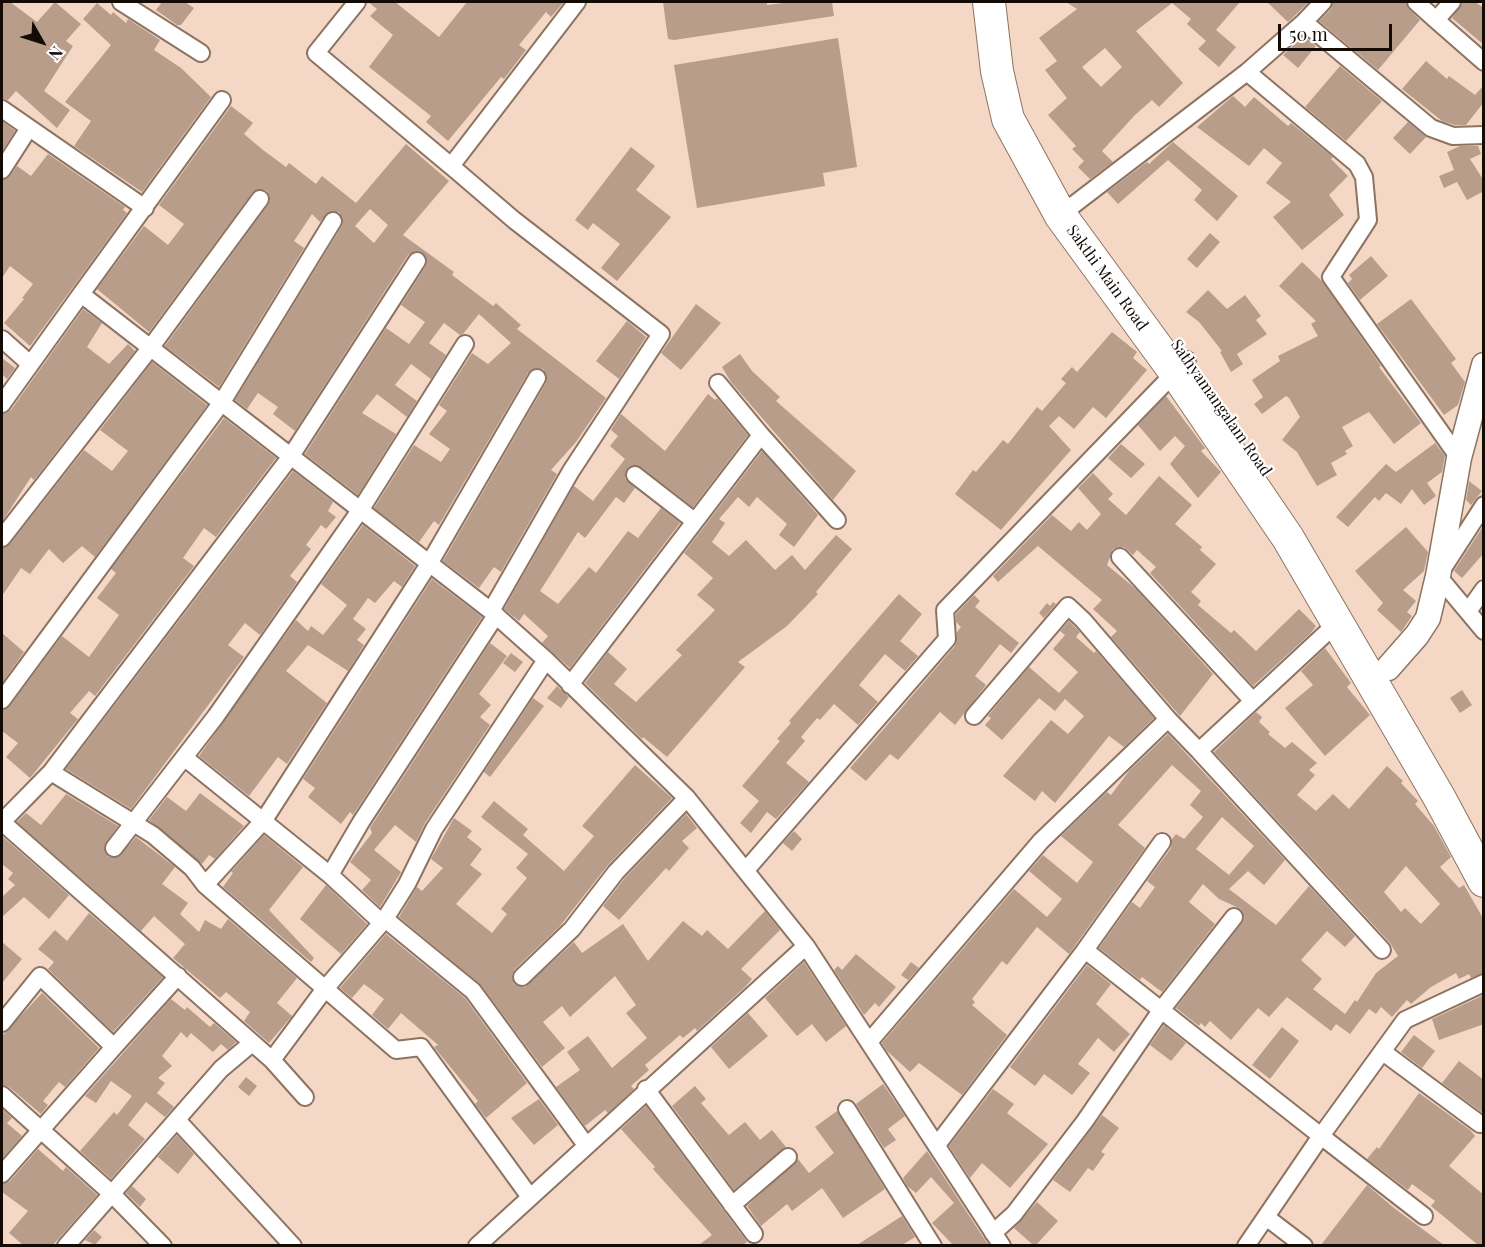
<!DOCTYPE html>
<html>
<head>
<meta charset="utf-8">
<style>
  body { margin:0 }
  #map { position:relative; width:1485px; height:1247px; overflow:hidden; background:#f4d8c5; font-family:"Playfair Display",serif }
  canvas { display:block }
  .frame { position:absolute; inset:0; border:3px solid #140b05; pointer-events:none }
  .north { position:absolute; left:12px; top:12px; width:60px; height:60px; -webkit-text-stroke:4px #fff; paint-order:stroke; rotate:129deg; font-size:16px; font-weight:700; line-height:24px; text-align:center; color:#140b05 }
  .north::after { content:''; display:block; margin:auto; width:21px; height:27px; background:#140b05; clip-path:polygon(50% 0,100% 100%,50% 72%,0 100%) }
  .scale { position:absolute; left:1278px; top:24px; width:114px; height:27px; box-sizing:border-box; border:3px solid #140b05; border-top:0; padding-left:8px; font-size:18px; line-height:21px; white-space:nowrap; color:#140b05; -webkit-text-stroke:4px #fff; paint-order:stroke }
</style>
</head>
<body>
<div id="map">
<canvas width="1485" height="1247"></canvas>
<div class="frame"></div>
<div class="north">N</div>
<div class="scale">50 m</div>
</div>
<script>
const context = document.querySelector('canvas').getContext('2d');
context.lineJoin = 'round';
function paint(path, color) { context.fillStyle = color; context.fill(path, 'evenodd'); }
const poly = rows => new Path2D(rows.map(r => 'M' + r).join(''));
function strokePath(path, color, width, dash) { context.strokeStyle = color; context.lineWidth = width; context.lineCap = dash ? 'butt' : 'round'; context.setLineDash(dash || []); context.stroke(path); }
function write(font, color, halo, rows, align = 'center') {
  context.font = font + ' "Playfair Display",serif'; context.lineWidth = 4.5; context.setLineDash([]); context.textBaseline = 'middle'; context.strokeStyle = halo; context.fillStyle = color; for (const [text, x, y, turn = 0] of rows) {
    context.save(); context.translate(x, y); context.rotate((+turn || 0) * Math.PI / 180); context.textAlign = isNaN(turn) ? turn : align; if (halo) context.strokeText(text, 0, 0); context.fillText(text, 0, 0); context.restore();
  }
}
paint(poly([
  [2,2,10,2,37,22,55,2,81,24,66,41,73,46,44,91,70,110,57,128,16,91,8,100,2,99],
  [162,2,185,2,194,8,181,25,177,25,156,10],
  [368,2,395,2,439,37,467,2,564,2,551,17,546,12,519,45,526,50,504,79,501,77,448,141,426,122,431,116,369,67,393,35,370,16,377,9],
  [663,2,767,2,767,5,792,2,832,2,834,16,674,40,668,39],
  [1066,2,1240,2,1216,30,1236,47,1219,67,1198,49,1206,41,1187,24,1191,19,1172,3,1136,31,1183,83,1159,107,1152,100,1135,115,1102,151,1113,162,1090,179,1078,167,1084,161,1072,149,1076,146,1048,115,1067,98,1045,70,1057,61,1039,38,1077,9],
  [1105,48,1122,67,1101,87,1082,67],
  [1267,2,1309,2,1288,22],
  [1333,2,1406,2,1409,9,1420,20,1378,70,1319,21,1331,9],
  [1462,2,1475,2,1484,8,1484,45,1452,18],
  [97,3,111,15,113,12,126,23,128,19,160,40,154,50,181,68,211,97,142,192,74,146,91,121,65,102,111,45,83,19],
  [1304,36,1316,46,1298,68,1283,55],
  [838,38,857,167,823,173,825,186,697,208,674,65],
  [1426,61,1447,79,1449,76,1475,95,1484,85,1484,102,1466,125,1455,125,1442,121,1402,89],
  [1340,66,1382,101,1346,141,1305,107],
  [1233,96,1245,107,1254,97,1288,126,1291,123,1333,157,1331,159,1348,176,1329,195,1344,215,1302,250,1273,217,1291,202,1266,183,1282,163,1264,148,1249,166,1197,127],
  [231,106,253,123,244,134,263,150,286,167,289,163,316,184,322,176,356,203,406,144,449,181,403,235,454,272,452,275,493,306,496,303,521,325,517,329,606,398,576,442,551,470,557,474,501,572,494,567,479,588,443,561,546,383,547,377,543,369,536,368,528,373,439,525,434,521,419,542,374,508,414,445,441,462,450,449,429,434,447,411,439,405,472,353,488,364,511,343,479,314,463,334,460,335,444,323,429,343,446,355,431,379,411,364,395,385,417,401,407,417,377,394,362,413,396,434,358,495,305,454,386,328,409,344,425,322,401,305,426,266,427,261,423,253,417,251,408,255,295,431,273,414,278,407,258,393,247,409,235,400,342,226,343,221,339,212,329,212,320,222,312,214,294,241,304,248,219,387,165,346,268,205,270,200,267,191,261,189,252,193,149,332,97,289,144,226,168,245,184,224,159,205],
  [370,209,388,225,374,243,355,226],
  [2,121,15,131,2,151],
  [1408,122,1426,137,1410,154,1393,138],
  [1173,142,1238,196,1217,221,1194,200,1202,190,1168,160,1118,204,1107,192,1147,162,1149,164],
  [1460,146,1478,146,1481,154,1470,159,1484,181,1484,191,1467,200,1457,182,1444,188,1439,176,1454,170,1447,152],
  [631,147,655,166,636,190,671,217,617,281,601,268,620,244,593,223,588,230,575,220],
  [48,154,125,207,123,210,127,213,30,346,4,323,24,299,22,298,33,284,10,266,2,278,2,180,10,176,17,166,31,176],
  [1210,233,1220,242,1197,268,1187,259],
  [1371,256,1388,276,1360,300,1348,283,1352,279,1349,275],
  [1302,262,1322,281,1381,366,1379,367,1421,423,1394,444,1369,412,1342,427,1353,446,1345,451,1347,454,1331,463,1337,475,1317,486,1297,452,1282,440,1300,417,1289,398,1286,396,1262,414,1254,404,1263,397,1252,380,1280,361,1278,356,1318,336,1311,324,1316,321,1279,286],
  [1208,290,1227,309,1245,295,1261,316,1256,320,1267,334,1237,354,1243,364,1231,372,1220,352,1222,351,1199,322,1186,312],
  [1411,299,1456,359,1451,363,1465,382,1458,405,1444,415,1377,324],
  [696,304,721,323,681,370,661,353],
  [83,309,102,323,87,347,109,364,128,344,135,351,34,480,31,477,2,522,2,414,11,410],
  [627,321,646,337,619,379,596,361],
  [1112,332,1137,352,1133,358,1147,370,1106,418,1093,407,1074,429,1059,416,1049,426,1071,450,1001,530,955,494,973,470,976,472,1003,440,1008,444,1037,407,1042,411,1066,383,1061,379,1072,367,1077,372],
  [740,354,752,371,780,397,776,401,856,471,833,500,731,382,722,367],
  [2,358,15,368,7,379,2,374],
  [152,362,207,405,95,557,82,546,63,563,49,549,30,574,21,568,2,596,2,548,10,544,84,450,112,471,128,451,100,430],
  [708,394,715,400,717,398,748,435,693,507,641,467,631,466,625,473,625,478,635,488,624,503,616,497,585,538,578,532,540,591,558,604,589,567,596,573,628,531,638,538,661,508,680,523,570,668,542,643,548,636,524,614,519,621,504,609,574,486,593,501,625,459,610,446,618,436,611,430,621,414,665,451],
  [1166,396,1205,448,1201,451,1221,472,1198,498,1170,464,1185,446,1175,436,1160,451,1138,425],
  [224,418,276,458,216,537,204,528,183,558,194,566,95,696,89,691,70,713,78,719,30,778,6,757,18,743,2,731,2,710,10,706,62,636,89,657,119,615,97,598,116,573,111,569],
  [1435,443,1445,456,1442,472,1427,483,1436,496,1424,505,1412,489,1401,504,1386,493,1379,501,1375,497,1348,527,1336,517,1386,464,1396,472],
  [1121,444,1145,464,1131,478,1108,458],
  [762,451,818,515,794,547,779,535,787,524,757,497,749,507,738,497,719,519,725,523,712,542,729,556,746,540,775,570,792,555,805,570,836,535,852,549,816,592,818,594,787,626,738,662,745,667,667,757,643,737,642,739,585,683,608,652,627,669,614,684,636,702,682,655,676,650,715,610,697,595,713,578,684,553],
  [293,471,333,502,328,511,336,517,326,529,321,525,306,545,311,549,290,576,297,582,260,635,245,623,228,645,244,657,131,809,66,769],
  [1093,473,1113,494,1108,499,1126,515,1159,476,1192,505,1175,524,1202,547,1200,550,1216,564,1191,592,1201,601,1198,605,1231,633,1234,630,1256,651,1299,609,1316,626,1311,633,1253,686,1150,573,1156,567,1137,550,1133,555,1124,547,1113,549,1107,565,1136,589,1213,674,1180,716,1111,637,1117,631,1093,609,1102,600,1038,546,998,582,993,576,1052,515,1071,531,1079,522,1087,530,1101,514,1078,488],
  [1469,481,1482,491,1471,505,1466,500],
  [363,525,415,566,402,587,394,581,375,603,368,598,353,619,366,629,357,640,364,645,348,671,308,645,286,671,327,703,287,764,278,757,249,796,199,756,296,620,308,631,311,626,323,635,347,605,321,584],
  [1484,525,1484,553,1462,578,1454,571],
  [1406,527,1428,552,1424,571,1403,590,1416,601,1407,612,1412,616,1401,632,1377,610,1383,603,1355,571],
  [432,579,482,617,353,815,350,812,341,824,308,797,315,788,303,779],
  [899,594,922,614,900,641,918,656,905,671,885,654,859,685,878,702,858,725,834,704,820,720,817,718,801,737,805,741,786,763,809,782,776,819,767,812,751,833,740,823,759,801,742,786,780,741,777,739,791,723,789,721],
  [974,595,980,601,975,607,1019,643,1011,653,1000,644,975,676,986,685,955,725,940,712,898,760,890,754,866,781,850,768,955,646,957,632,961,627,956,622,956,614],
  [1053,602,1056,604,1044,618,1039,613,1047,603,1050,606],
  [1069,621,1080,632,1076,637,1094,653,1096,651,1154,718,1124,747,1109,736,1055,803,1042,791,1035,801,1003,776,1051,720,1068,734,1084,716,1065,699,1055,711,1039,698,1002,740,985,725,991,718,988,716,1029,667,1059,693,1078,672,1053,649,1065,635,1060,631],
  [2,633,24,652,2,683],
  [490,643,507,656,479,694,491,705,480,717,490,725,425,823,416,842,395,825,374,850,401,872,380,907,362,890,371,880,350,862,372,833,370,828],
  [1325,648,1351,683,1347,687,1370,715,1325,756,1285,708,1313,685,1301,671],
  [511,653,523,662,515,672,503,663],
  [557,686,569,697,561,708,547,698],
  [1462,690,1472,705,1460,713,1450,698],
  [533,698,544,706,490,777,484,772],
  [1256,712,1262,717,1259,722,1270,732,1268,734,1285,748,1292,742,1317,763,1309,770,1315,775,1297,795,1316,811,1333,794,1349,809,1387,766,1403,781,1401,783,1418,801,1415,804,1434,826,1451,857,1440,867,1459,888,1464,885,1484,920,1484,973,1471,978,1469,974,1459,979,1456,973,1431,987,1411,1004,1407,1000,1392,1017,1381,1007,1376,1014,1369,1009,1350,1034,1336,1024,1331,1031,1287,997,1269,1017,1258,1008,1231,1040,1210,1021,1205,1027,1201,1023,1199,1026,1176,1008,1242,923,1244,918,1241,909,1219,899,1203,884,1189,902,1215,924,1162,992,1142,977,1140,980,1099,948,1132,902,1140,908,1155,887,1147,881,1171,848,1172,839,1176,834,1184,839,1203,817,1190,805,1201,791,1172,765,1118,825,1145,848,1069,954,1037,927,1007,965,1002,961,972,999,975,1002,972,1005,1007,1035,962,1095,919,1063,910,1072,886,1050,882,1043,1014,889,1047,917,1062,899,1029,871,1043,855,1077,883,1093,862,1061,836,1107,792,1111,795,1129,771,1168,734,1285,860,1264,885,1248,871,1229,889,1276,925,1309,886,1355,936,1345,947,1327,931,1301,960,1322,979,1313,989,1345,1014,1355,1000,1357,1002,1376,973,1398,956,1390,943,1214,752],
  [1222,817,1254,846,1229,875,1196,849],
  [1406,866,1440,904,1421,924,1405,908,1401,912,1384,892],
  [635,765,672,798,608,865,560,926,515,969,512,975,514,984,525,987,574,942,582,953,623,924,648,961,683,921,702,936,707,930,728,949,765,911,780,930,741,969,752,979,745,987,697,1031,695,1028,683,1038,680,1035,645,1065,649,1070,631,1086,634,1089,608,1113,605,1110,585,1126,556,1087,580,1070,567,1052,588,1036,612,1068,647,1038,626,1013,636,1005,615,976,570,1017,562,1006,543,1022,565,1048,542,1067,481,985,399,917,417,887,422,891,443,868,431,859,454,818,472,831,467,837,482,849,470,865,482,874,456,904,492,933,507,914,501,909,527,878,516,868,528,854,481,817,494,801,528,829,523,835,564,871,594,836,582,826],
  [200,793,244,826,215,859,209,855,202,864,149,820,167,797,186,811],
  [66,794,118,826,104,846,108,857,118,857,136,837,175,867,162,884,188,903,180,914,199,932,205,920,221,929,228,919,297,978,277,1003,292,1016,269,1043,244,1021,250,1012,226,992,220,998,173,958,185,944,154,916,141,931,17,822,26,813,41,825],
  [686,814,697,828,682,841,689,848,669,871,666,868,619,920,603,906,624,879],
  [794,831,802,839,792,851,783,843],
  [264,835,303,867,269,910,314,958,311,962,223,887,233,873,231,872],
  [2,836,69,895,49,919,24,897,2,917,2,897,15,885,8,879,13,873,2,864],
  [326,885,367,924,341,954,300,919],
  [89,913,163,977,113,1032,48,969,54,962,38,949,55,930,67,941],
  [386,934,465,998,527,1083,486,1118,475,1104,478,1101,434,1047,438,1045,401,1013,388,1029,381,1023,372,1015,384,999,364,984,352,998,340,988],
  [2,942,22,959,2,983],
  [856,954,896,987,879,1007,875,1003,864,1015,834,970,838,966,842,970],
  [804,962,846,1026,826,1042,812,1024,797,1036,765,998],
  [911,962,919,968,908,980,901,975],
  [1087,965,1111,984,1096,1004,1130,1034,1114,1052,1098,1038,1078,1064,1090,1073,1072,1095,1044,1074,1035,1086,1010,1067],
  [42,993,99,1048,65,1087,59,1082,43,1101,48,1105,41,1114,9,1087,2,1085,2,1036],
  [1484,995,1484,1024,1439,1040,1432,1019],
  [171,999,185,1010,187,1007,210,1027,214,1023,236,1042,228,1050,221,1044,213,1052,191,1033,187,1038,181,1032,162,1056,172,1066,158,1078,165,1083,157,1093,174,1107,165,1117,146,1102,128,1125,145,1139,111,1179,80,1151,114,1112,117,1115,132,1096,111,1081,96,1103,85,1096],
  [748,1013,768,1036,729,1069,711,1047],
  [1164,1025,1186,1043,1171,1061,1150,1045],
  [1282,1027,1299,1041,1270,1079,1252,1065],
  [1414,1035,1435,1051,1422,1068,1401,1052],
  [1459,1061,1484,1080,1484,1114,1442,1083],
  [246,1077,257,1086,249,1096,238,1087],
  [883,1084,905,1116,888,1129,896,1140,884,1148,856,1104],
  [695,1086,706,1099,701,1103,727,1133,729,1135,745,1122,760,1140,772,1130,786,1147,734,1190,672,1106],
  [993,1089,1014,1104,1007,1113,1048,1144,1010,1188,982,1163,970,1178,949,1146],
  [1419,1093,1470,1130,1475,1136,1449,1166,1484,1195,1484,1245,1478,1245,1431,1206,1435,1201,1412,1184,1408,1190,1367,1159,1377,1147,1379,1149],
  [539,1099,558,1125,534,1145,511,1118],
  [646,1106,747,1242,743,1245,699,1245,712,1235,653,1169,655,1167,621,1129],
  [2,1109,12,1118,7,1123,22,1136,2,1159],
  [837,1111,885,1189,843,1218,822,1188,792,1211,787,1204,761,1226,747,1206,798,1159,809,1173,834,1153,815,1127],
  [1102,1115,1119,1128,1101,1152,1105,1154,1093,1171,1088,1168,1070,1192,1053,1180],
  [177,1135,194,1154,178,1174,158,1157],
  [38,1149,63,1171,66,1167,97,1195,53,1245,23,1245,9,1233,28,1211,2,1192,2,1184,10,1181],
  [927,1151,985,1240,989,1245,953,1245,932,1223,954,1203,931,1177,916,1193,907,1186,903,1178],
  [1367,1185,1394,1208,1444,1245,1321,1245],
  [132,1186,146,1199,140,1207,126,1193],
  [1037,1202,1058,1221,1036,1245,1033,1245,1014,1228],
  [902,1216,915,1237,902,1245,857,1245],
  [94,1230,102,1237,95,1245,85,1240]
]), '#b79d8a');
const street = poly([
  [121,2,201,53],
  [357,2,316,53,451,166],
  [1416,2,1436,20],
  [1452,2,1436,20,1484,62],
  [1304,22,1431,128,1453,136,1484,135],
  [1247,72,1357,164,1364,177,1368,220,1331,277,1459,458],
  [2,109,145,208],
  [2,170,29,128],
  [1072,206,1247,72,1304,22,1323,2],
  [81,294,222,100],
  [2,339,30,364],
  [718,383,761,435],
  [2,404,81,294,491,611],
  [635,475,693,520],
  [1484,505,1438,576,1484,631],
  [2,538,151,347,260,199],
  [1120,557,1252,700],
  [1469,610,1484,589],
  [570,685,761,435,837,520],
  [2,700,222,402,333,221],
  [974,716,1068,606,1083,620,1168,719],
  [1199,751,1382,950],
  [185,758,330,875,381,922],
  [51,772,153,835,192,868,205,885],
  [2,822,272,1060,324,990,385,919,473,991,586,1145],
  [2,822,51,772,291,456,417,261],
  [114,848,216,716,361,509,465,344],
  [746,870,947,639,945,610,1187,360],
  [330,875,361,822,496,615],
  [385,919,407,884,434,829,546,660],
  [806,946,1002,1246],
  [1085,950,1162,842],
  [522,977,572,929,616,872,687,798],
  [2,1023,40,976,114,1047,178,976],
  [869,1042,1041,841,1168,719,1199,751,1337,623],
  [1383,1052,1480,1124],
  [272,1060,305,1097],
  [646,1089,754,1234],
  [2,1095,112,1194,163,1246],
  [847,1109,933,1246],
  [177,1120,293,1246],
  [937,1145,1085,950,1321,1136,1405,1020,1484,983],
  [2,1174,114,1047],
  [530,1197,421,1047,396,1050,205,885,264,820,429,564,537,378],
  [732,1205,788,1157],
  [1266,1217,1304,1246],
  [993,1233,1014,1214,1085,1121,1162,1009,1234,917],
  [66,1246,221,1069,252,1043],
  [477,1246,806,946,687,798,546,660,491,611,571,471,661,334,514,220,451,166,577,2],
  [1246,1246,1321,1136,1424,1216]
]);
const secondary = poly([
  [1388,668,1417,635,1428,618,1438,576,1459,458,1484,365]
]);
const highway = poly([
  [989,2,997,71,1008,119,1061,216,1175,372,1288,538,1439,797,1484,881]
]);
strokePath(street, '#8d7462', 20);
strokePath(secondary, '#8d7462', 27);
strokePath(highway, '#8d7462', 34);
strokePath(street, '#fff', 16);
strokePath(secondary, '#fff', 24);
strokePath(highway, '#fff', 32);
write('16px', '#140b05', '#fff', [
  ["Sakthi Main Road",1107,278,54],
  ["Sathyamangalam Road",1221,408,55]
]);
</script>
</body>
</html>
